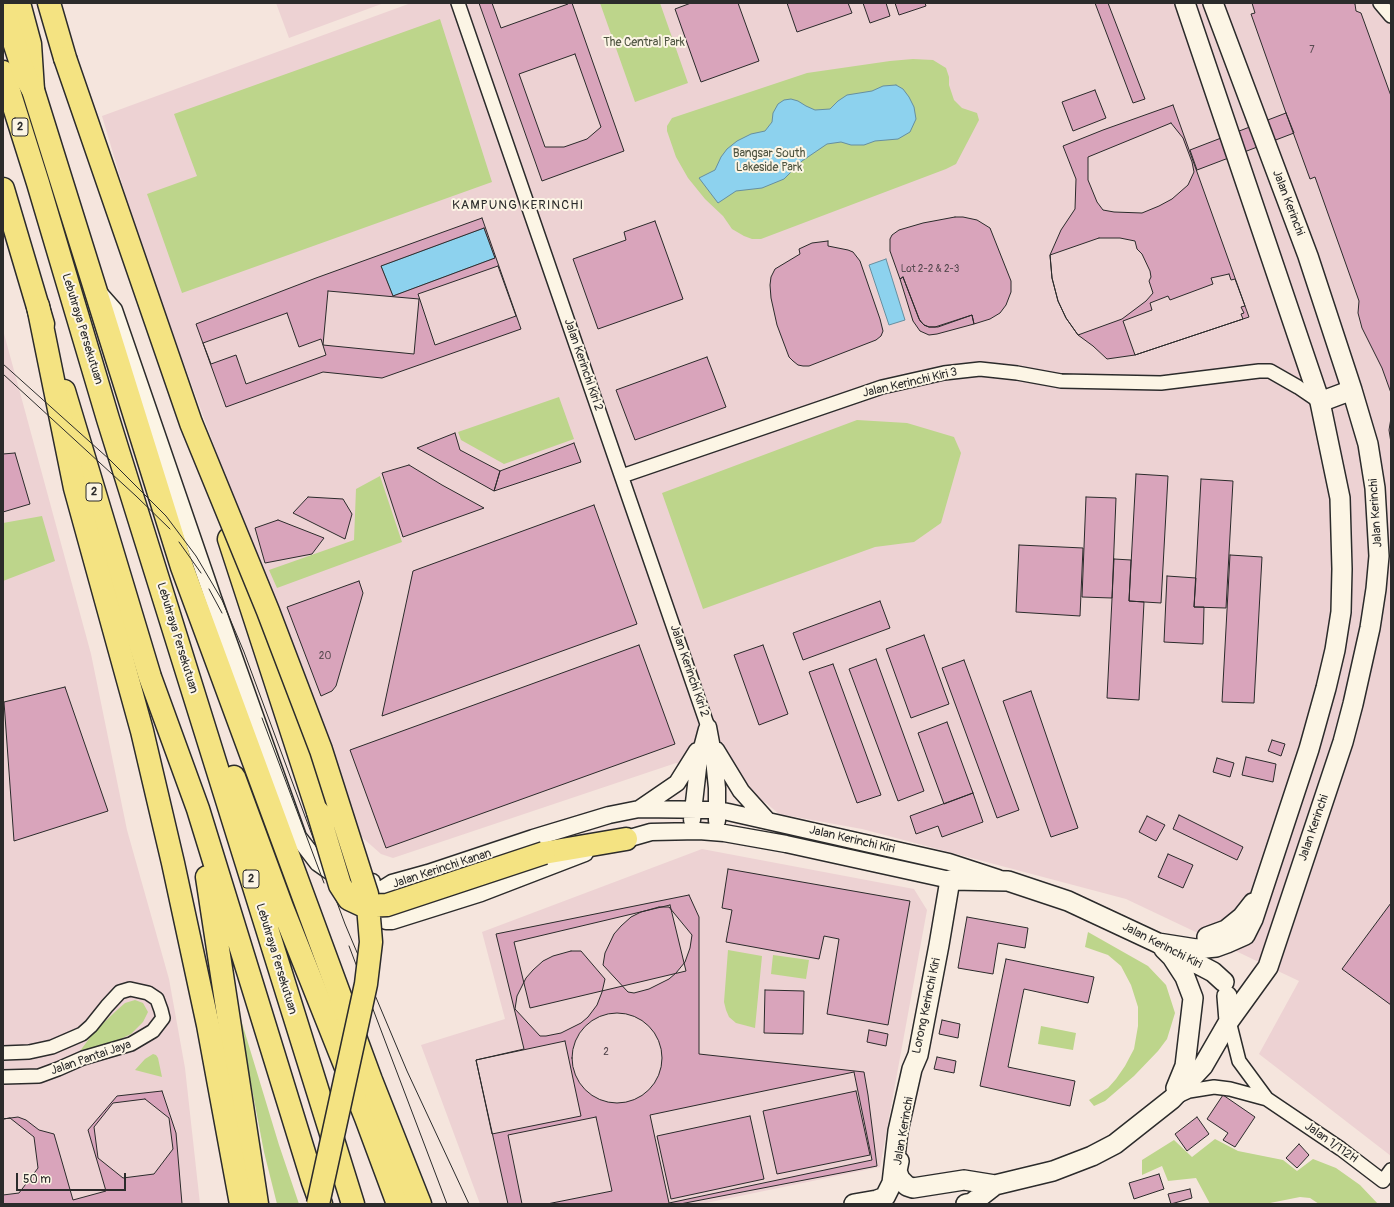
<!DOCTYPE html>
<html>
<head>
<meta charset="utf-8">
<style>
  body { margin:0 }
  #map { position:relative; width:1394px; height:1207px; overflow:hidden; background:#f5e5dd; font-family:Pangolin,sans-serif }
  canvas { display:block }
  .frame { position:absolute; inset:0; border:4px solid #2b2b2b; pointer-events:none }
  .scale { position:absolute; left:16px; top:1173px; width:110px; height:18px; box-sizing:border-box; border:2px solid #2b2b2b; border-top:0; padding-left:5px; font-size:12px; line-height:14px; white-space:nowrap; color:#2b2b2b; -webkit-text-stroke:3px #fcf5e5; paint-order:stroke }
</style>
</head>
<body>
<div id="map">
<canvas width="1394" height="1207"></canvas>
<div class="frame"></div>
<div class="scale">50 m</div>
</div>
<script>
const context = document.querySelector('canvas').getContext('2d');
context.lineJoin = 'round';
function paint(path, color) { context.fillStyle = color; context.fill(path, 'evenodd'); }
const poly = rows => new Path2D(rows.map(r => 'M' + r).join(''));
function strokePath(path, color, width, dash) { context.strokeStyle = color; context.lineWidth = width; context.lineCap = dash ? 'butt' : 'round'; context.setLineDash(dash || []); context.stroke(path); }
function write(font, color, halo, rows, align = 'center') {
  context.font = font + ' Pangolin,sans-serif'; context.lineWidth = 4; context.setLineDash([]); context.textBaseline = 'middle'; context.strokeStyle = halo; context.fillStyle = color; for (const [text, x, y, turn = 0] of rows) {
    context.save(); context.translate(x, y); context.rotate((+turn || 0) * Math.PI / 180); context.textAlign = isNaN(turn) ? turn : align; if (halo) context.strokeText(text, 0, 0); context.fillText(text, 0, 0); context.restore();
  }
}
paint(poly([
  [276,3,384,3,289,38],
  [411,3,1391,3,1391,1156,1259,1054,1299,981,1126,899,862,829,779,814,766,803,676,763,393,858,381,854,356,832,140,244,102,116],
  [3,330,91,654,127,830,169,979,185,1068,200,1204,3,1204],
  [702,849,914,889,927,910,880,1167,701,1204,480,1204,421,1045,505,1019,482,932]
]), '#edd2d3');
paint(poly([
  [600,3,660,3,688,83,635,102],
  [440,19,492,182,182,293,147,194,197,176,174,114],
  [913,59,933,60,946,68,949,77,949,85,954,100,962,108,977,113,979,120,956,164,946,169,761,239,752,239,744,236,732,229,723,216,705,199,688,178,676,157,667,131,667,126,672,118,807,73,890,61],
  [559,397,574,439,504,464,461,440,458,432],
  [857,420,907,423,954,437,961,453,941,523,914,542,875,547,703,609,662,493],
  [380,476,402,542,277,588,269,570,354,540,356,489],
  [42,516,55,561,3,581,3,523],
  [1088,932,1148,966,1166,985,1175,1013,1167,1039,1158,1051,1134,1076,1105,1101,1094,1106,1089,1100,1108,1088,1116,1079,1125,1066,1134,1049,1138,1026,1138,1007,1131,985,1121,966,1108,955,1085,947],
  [728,950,762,956,755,1028,736,1023,729,1017,726,1010,724,1002],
  [773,955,809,960,806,979,771,974],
  [135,1000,143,1003,148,1012,143,1022,131,1034,112,1043,80,1051,94,1032,116,1011,125,1003],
  [235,1000,279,1145,299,1204,277,1204,264,1152],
  [1041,1026,1076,1033,1073,1050,1038,1044],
  [153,1054,156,1055,158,1058,162,1077,135,1070,145,1059],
  [1215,1139,1238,1151,1283,1160,1297,1171,1313,1159,1336,1168,1360,1185,1378,1204,1319,1204,1310,1198,1300,1197,1265,1204,1210,1204,1196,1178,1168,1181,1162,1166,1142,1175,1142,1160,1174,1140,1192,1157]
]), '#bdd58b');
const water = poly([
  [896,85,903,89,909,97,914,107,916,119,910,132,898,139,875,141,864,145,851,145,841,142,827,144,802,161,784,179,762,188,736,191,718,203,699,178,715,170,721,157,727,149,737,141,751,134,765,131,772,122,773,113,778,104,784,100,791,99,798,101,806,106,815,110,830,109,838,101,847,95,872,91,883,86,896,85],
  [484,228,495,258,393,296,381,266,484,228],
  [886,259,905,320,889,325,869,265,886,259]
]);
paint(water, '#8dd2ee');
strokePath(water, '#668fa0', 1);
const building = poly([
  [479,3,572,3,624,151,542,181,479,3],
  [492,3,567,3,568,4,501,28,492,3],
  [691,3,738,3,759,61,701,82,675,9,691,3],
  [787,3,848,3,852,13,797,32,787,3],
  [863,3,886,3,890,16,870,23,863,3],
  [895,3,925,3,926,6,899,15,895,3],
  [1095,3,1108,3,1145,99,1133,103,1095,3],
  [1252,3,1353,3,1355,4,1356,11,1361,13,1391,96,1391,393,1382,368,1362,328,1358,313,1359,301,1315,177,1310,179,1286,113,1251,14,1255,13,1252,3],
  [575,54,601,127,587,139,564,147,545,147,519,74,575,54],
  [1095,90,1106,118,1073,131,1062,102,1095,90],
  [1173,105,1249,317,1135,355,1107,359,1093,346,1078,335,1066,318,1058,301,1052,278,1050,255,1061,230,1075,209,1076,179,1063,146,1103,130,1173,105],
  [1286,113,1294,133,1197,170,1190,150,1286,113],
  [1171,123,1183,138,1192,162,1194,172,1188,185,1172,199,1159,206,1142,213,1114,212,1103,210,1097,202,1088,180,1088,157,1171,123],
  [955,217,963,217,977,220,990,228,1011,281,1011,292,1006,305,1000,313,990,319,974,324,972,315,938,327,929,327,924,325,920,321,903,277,900,279,890,251,890,239,892,235,899,230,923,223,955,217],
  [482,218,521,329,382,378,323,372,226,407,196,324,316,278,482,218],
  [484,228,495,258,393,296,381,266,484,228],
  [655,221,683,299,598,329,573,259,626,240,624,232,655,221],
  [1099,238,1120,238,1135,241,1137,249,1142,254,1150,271,1151,277,1149,281,1153,293,1146,301,1122,319,1078,335,1066,318,1058,301,1052,278,1050,255,1099,238],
  [828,241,828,246,848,250,853,252,860,261,880,319,883,331,881,336,876,340,809,366,803,366,798,365,793,361,789,357,777,325,771,298,770,285,771,277,775,269,800,254,799,249,812,243,828,241],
  [498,266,516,316,435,345,418,294,498,266],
  [1229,274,1231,280,1235,279,1245,306,1241,307,1244,313,1241,314,1243,319,1135,355,1123,321,1152,310,1150,303,1168,296,1170,300,1213,284,1211,278,1229,274],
  [903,277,919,319,924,325,929,327,935,327,972,315,974,324,937,334,929,335,920,331,913,321,900,279,903,277],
  [328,291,419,299,414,354,323,345,328,291],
  [287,313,299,347,321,339,326,355,246,384,236,355,211,364,203,343,287,313],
  [707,357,726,407,635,440,616,390,707,357],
  [1391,418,1391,443,1389,430,1391,418],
  [455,433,460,450,500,471,494,491,417,448,455,433],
  [574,443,581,462,494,491,500,471,574,443],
  [15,453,30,504,3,512,3,454,15,453],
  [409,465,442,485,484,508,403,537,382,473,409,465],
  [1136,474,1168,476,1161,603,1129,601,1136,474],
  [1201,479,1233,481,1226,608,1194,607,1201,479],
  [308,497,343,499,352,514,345,539,293,513,308,497],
  [1086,497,1116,498,1112,598,1082,597,1086,497],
  [594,505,637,624,382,716,413,571,594,505],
  [278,520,324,538,312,554,265,563,255,528,278,520],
  [1019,545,1083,548,1080,616,1016,612,1019,545],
  [1230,555,1262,557,1254,703,1222,702,1230,555],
  [1114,559,1131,560,1129,601,1144,602,1139,700,1107,698,1114,559],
  [1167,576,1196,578,1194,607,1204,607,1203,644,1164,642,1167,576],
  [359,581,363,593,336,686,332,691,321,696,287,607,359,581],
  [880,601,890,628,803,660,793,633,880,601],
  [924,635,949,704,911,718,886,649,924,635],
  [639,645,675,744,386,848,350,750,639,645],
  [763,645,788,714,759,725,734,655,763,645],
  [876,659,924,791,898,801,849,669,876,659],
  [964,660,1019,810,997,818,942,668,964,660],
  [833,664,881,795,857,803,809,672,833,664],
  [65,687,108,811,14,841,4,702,65,687],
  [1031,691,1078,828,1051,837,1003,701,1031,691],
  [947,722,973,793,944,804,918,733,947,722],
  [1272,740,1285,744,1281,756,1268,751,1272,740],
  [1246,757,1276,764,1273,782,1242,775,1246,757],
  [1217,758,1234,763,1230,777,1213,772,1217,758],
  [973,793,983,822,942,837,938,826,916,834,910,816,973,793],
  [1179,815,1243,847,1237,860,1173,829,1179,815],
  [1147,816,1165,825,1156,841,1139,832,1147,816],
  [1168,854,1193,865,1183,888,1158,877,1168,854],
  [728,869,910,901,888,1025,827,1014,839,939,824,936,819,959,726,942,732,910,722,908,728,869],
  [689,895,699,917,699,1054,864,1072,868,1095,877,1166,680,1204,508,1204,476,1060,524,1049,496,934,689,895],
  [1391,903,1391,1005,1342,969,1391,903],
  [670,905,686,971,530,1008,514,942,670,905],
  [659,907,669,907,692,935,690,948,685,962,676,973,669,979,649,989,634,993,628,992,603,965,605,953,614,934,621,926,631,917,641,912,659,907],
  [967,917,1028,928,1025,948,998,943,993,974,958,968,967,917],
  [571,951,581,951,605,979,602,992,597,1005,588,1017,581,1023,561,1033,546,1036,540,1036,515,1009,517,996,526,978,533,970,543,961,553,956,571,951],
  [1006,959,1094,977,1088,1003,1024,989,1008,1067,1075,1081,1070,1106,980,1086,1006,959],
  [765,990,804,991,803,1034,764,1033,765,990],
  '572 1058a45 45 0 1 1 90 0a45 45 0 1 1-90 0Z',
  [942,1020,960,1024,958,1038,939,1034,942,1020],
  [869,1030,888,1034,886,1046,867,1042,869,1030],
  [565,1041,581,1116,492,1134,476,1060,565,1041],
  [937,1057,956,1061,954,1073,934,1069,937,1057],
  [854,1072,872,1160,669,1203,650,1115,854,1072],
  [162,1091,176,1133,182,1204,3,1204,3,1119,18,1117,26,1120,39,1130,54,1134,73,1200,106,1191,88,1130,117,1096,162,1091],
  [856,1091,870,1155,777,1174,763,1111,856,1091],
  [1223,1095,1255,1117,1235,1147,1223,1140,1228,1133,1207,1119,1223,1095],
  [145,1099,169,1118,173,1149,154,1174,123,1178,98,1158,94,1127,113,1103,145,1099],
  [750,1116,764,1179,671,1199,657,1136,750,1116],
  [596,1117,612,1191,547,1204,522,1204,508,1135,596,1117],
  [1197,1117,1209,1134,1187,1151,1175,1134,1197,1117],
  [10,1118,34,1137,38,1168,19,1193,3,1195,3,1119,10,1118],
  [1299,1144,1309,1155,1297,1168,1286,1158,1299,1144],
  [1159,1174,1164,1189,1134,1199,1129,1183,1159,1174],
  [1190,1189,1192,1198,1171,1204,1168,1194,1190,1189]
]);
paint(building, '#d9a4bb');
strokePath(building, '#2b2b2b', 1);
const minor = poly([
  [458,3,708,727],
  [1380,3,1391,16],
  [622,476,882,387,944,373,980,369,1017,373,1061,381,1161,383,1259,371,1270,371,1298,387,1320,402],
  [1229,1021,1239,1061,1267,1099,1341,1149,1383,1181,1391,1170],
  [3,1053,29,1052,52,1047,82,1034,91,1026,107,1006,120,992,130,989,148,993,157,999,161,1010,163,1018,153,1031,131,1044,83,1058,58,1069,39,1076,3,1077],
  [1178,1096,1189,1091,1214,1087,1230,1089,1267,1099]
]);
const tertiary = poly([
  [99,293,114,310,213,598,298,837,318,863,328,870,335,874,359,881,372,882],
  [708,727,714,759,717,788,717,821],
  [716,750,741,791,768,821],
  [639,809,677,783,697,751],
  [692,820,699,759,707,729],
  [616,842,651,832,699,831,724,833,786,844,950,880],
  [585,853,481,893,392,921,386,921,379,918,373,914,371,909,372,898,376,893,392,883,428,873,533,838,609,815,639,809,718,810,728,812,949,862,998,878]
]);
const secondary = poly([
  [1320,402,1352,390],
  [1207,937,1226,930,1242,917,1253,903],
  [1158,943,1196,949,1216,947,1227,943,1245,935,1253,919,1309,749,1326,688,1335,650,1341,612,1342,569,1340,498,1320,402,1185,3],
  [1164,949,1172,957,1185,977,1193,998,1185,1066,1176,1088],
  [1227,996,1229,1021],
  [899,1161,897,1171,900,1179,907,1186,913,1188,964,1180,995,1185],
  [854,1204,877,1200,885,1197,892,1183,898,1131,912,1069,918,1055,939,945,950,880,1008,881,1068,901,1158,943,1213,972,1224,982],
  [966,1204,972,1203,995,1185,1053,1171,1092,1156,1115,1144,1172,1099,1203,1066,1229,1021,1268,967,1343,742,1353,704,1370,628,1376,589,1379,556,1375,488,1368,444,1352,390,1308,256,1213,3]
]);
const trunk = poly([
  [19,3,30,44,33,90],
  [3,72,38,183,108,419,353,1204],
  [3,189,43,324],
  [64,391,150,677,198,809,313,1182,321,1204],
  [234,777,282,907,366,1118,398,1204],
  [207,877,257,1204]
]);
const motorway = poly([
  [49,3,65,58],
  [3,8,25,76,33,90,182,567,371,1080,420,1204],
  [38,306,75,488,142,731,173,863,208,1025,241,1204],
  [229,539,318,812],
  [544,853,626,839]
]);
strokePath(minor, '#2b2b2b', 16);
strokePath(tertiary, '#2b2b2b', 19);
strokePath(secondary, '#2b2b2b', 22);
strokePath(trunk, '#2b2b2b', 25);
strokePath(motorway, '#2b2b2b', 25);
strokePath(minor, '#fcf5e5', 13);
strokePath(tertiary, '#fcf5e5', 16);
strokePath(secondary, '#fcf5e5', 19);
strokePath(trunk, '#f4e382', 22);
strokePath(motorway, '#f4e382', 22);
strokePath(poly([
  [3,364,109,459,166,516,196,556,222,600,244,652,345,924,407,1071,469,1204],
  [3,374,136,496,170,529],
  [179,542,201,573],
  [209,589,222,613],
  [262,718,324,883],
  [349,946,447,1204]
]), '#2b2b2b', 1);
const motorwayBridge = poly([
  [65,58,191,423,268,611,321,750,367,894,371,942,366,984,318,1204],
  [318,812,340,885,349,899,364,906,387,905,544,853]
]);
strokePath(motorwayBridge, '#2b2b2b', 25, []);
strokePath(motorwayBridge, '#f4e382', 22);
write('10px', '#56494f', null, [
  ["7",1312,50],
  ["Lot 2-2 & 2-3",930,269],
  ["20",325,656],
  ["2",606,1052]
]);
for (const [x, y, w] of [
  [20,127,16],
  [94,492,16],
  [251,879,16]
]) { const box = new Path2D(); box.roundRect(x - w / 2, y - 9, w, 18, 3); context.fillStyle = '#fcf5e5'; context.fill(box); strokePath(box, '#2b2b2b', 1); }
write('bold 11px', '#2b2b2b', null, [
  ["2",20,127],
  ["2",94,492],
  ["2",251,879]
]);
write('12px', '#505643', '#fcf5e5', [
  ["The Central Park",644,43],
  ["Bangsar South",769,154],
  ["Lakeside Park",769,168]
]);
write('12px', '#2b2b2b', '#fcf5e5', [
  ["Jalan Kerinchi",1288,203,69],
  ["Lebuhraya Persekutuan",82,329,73],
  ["Jalan Kerinchi Kiri 2",583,365,71],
  ["Jalan Kerinchi Kiri 3",910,383,-13],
  ["Jalan Kerinchi",1376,513,-94],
  ["Lebuhraya Persekutuan",177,638,73],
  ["Jalan Kerinchi Kiri 2",689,671,71],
  ["Jalan Kerinchi",1314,828,-71],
  ["Jalan Kerinchi Kiri",852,840,13],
  ["Jalan Kerinchi Kanan",442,869,-18],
  ["Jalan Kerinchi Kiri",1162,946,27],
  ["Lebuhraya Persekutuan",276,959,73],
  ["Lorong Kerinchi Kiri",927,1006,-78],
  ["Jalan Pantai Jaya",91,1058,-19],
  ["Jalan Kerinchi",904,1131,-80],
  ["Jalan 1/112H",1331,1143,35]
]);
context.letterSpacing = '1px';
write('13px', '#2b2b2b', '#fcf5e5', [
  ["KAMPUNG KERINCHI",518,206]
]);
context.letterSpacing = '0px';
</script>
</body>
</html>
